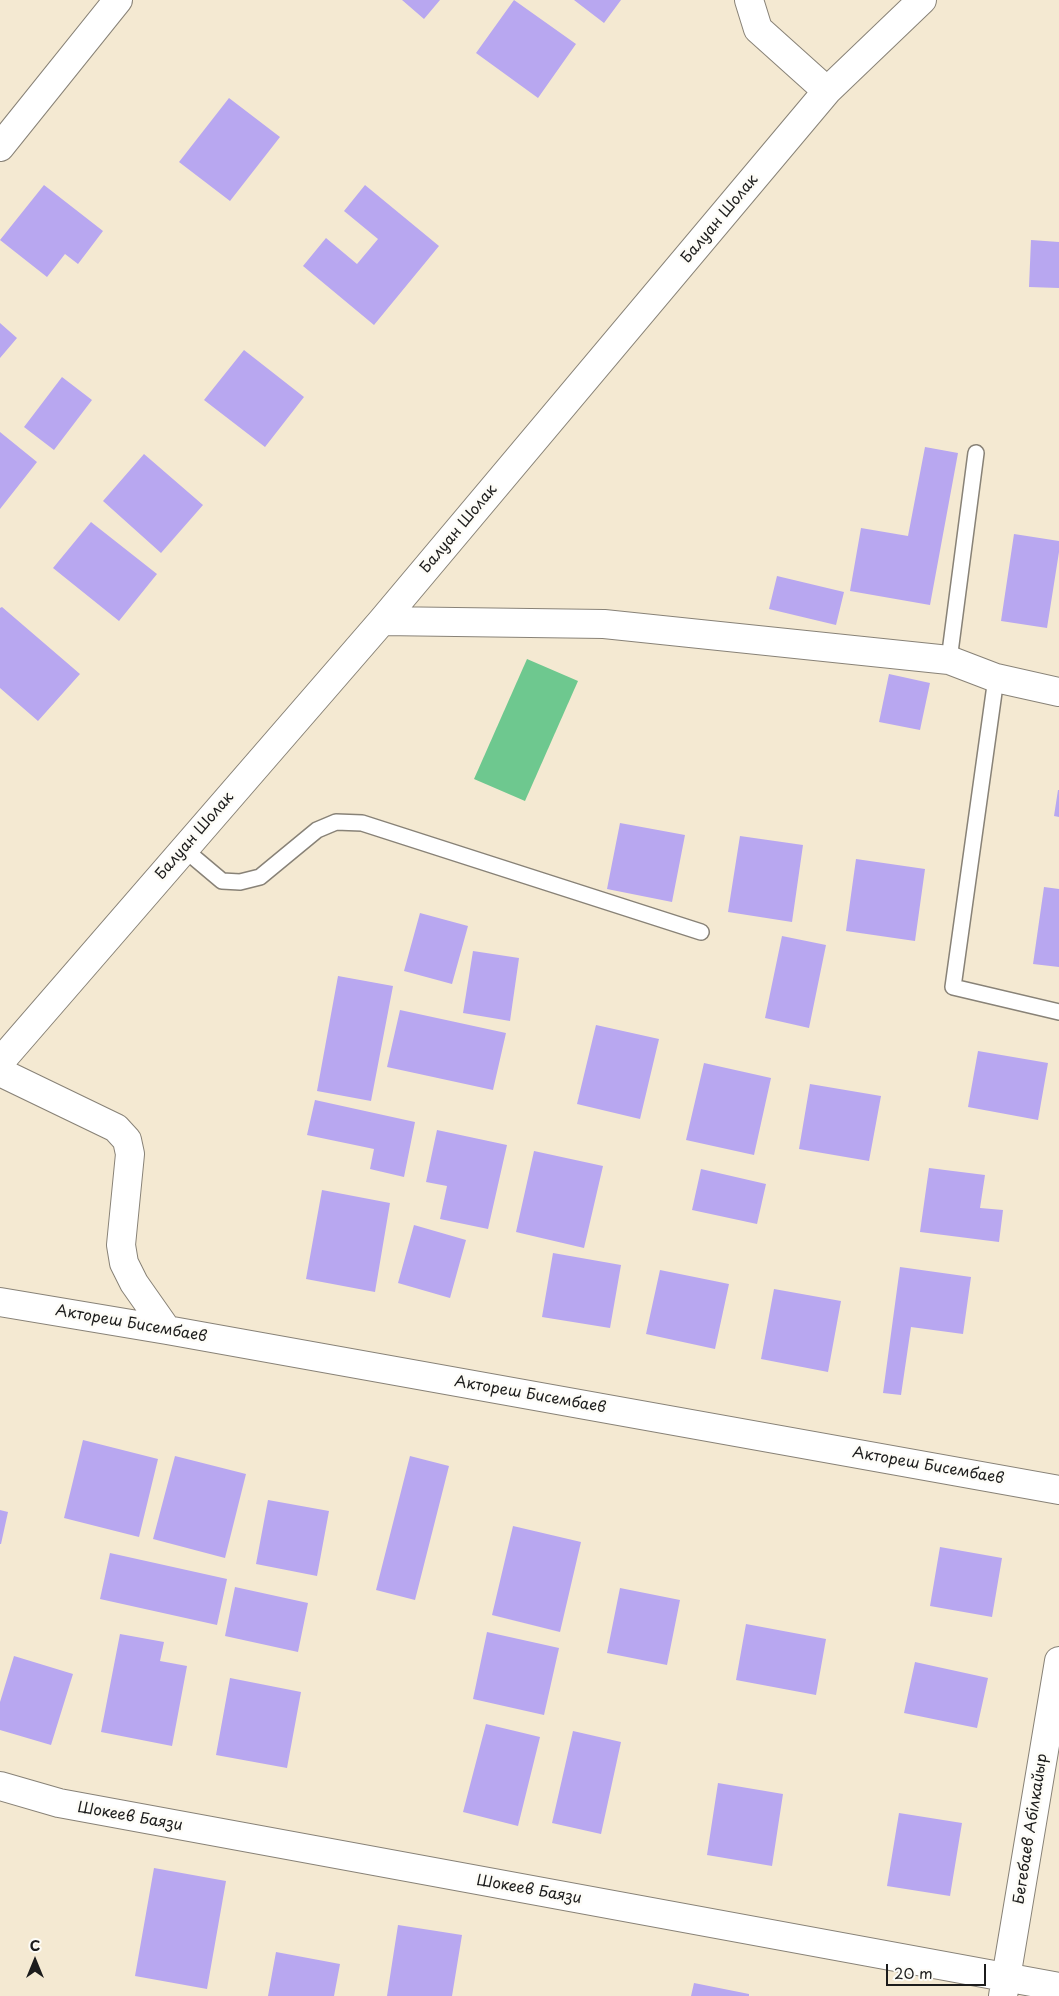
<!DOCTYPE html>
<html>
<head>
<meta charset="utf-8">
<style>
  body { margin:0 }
  #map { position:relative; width:1059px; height:1996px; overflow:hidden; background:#f4e9d2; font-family:"Playpen Sans",sans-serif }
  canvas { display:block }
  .north { position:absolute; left:10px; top:1936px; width:50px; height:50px; -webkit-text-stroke:4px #fdfcf7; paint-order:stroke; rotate:0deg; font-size:14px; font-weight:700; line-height:20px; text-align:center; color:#1c1c1c }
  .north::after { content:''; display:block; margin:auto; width:18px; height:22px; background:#1c1c1c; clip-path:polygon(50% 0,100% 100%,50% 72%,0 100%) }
  .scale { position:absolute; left:886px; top:1964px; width:100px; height:22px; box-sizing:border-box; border:2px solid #1c1c1c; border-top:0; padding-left:6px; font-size:15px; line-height:18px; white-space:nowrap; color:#1c1c1c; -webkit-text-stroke:4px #fdfcf7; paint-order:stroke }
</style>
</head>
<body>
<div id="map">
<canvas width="1059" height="1996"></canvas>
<div class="north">С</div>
<div class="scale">20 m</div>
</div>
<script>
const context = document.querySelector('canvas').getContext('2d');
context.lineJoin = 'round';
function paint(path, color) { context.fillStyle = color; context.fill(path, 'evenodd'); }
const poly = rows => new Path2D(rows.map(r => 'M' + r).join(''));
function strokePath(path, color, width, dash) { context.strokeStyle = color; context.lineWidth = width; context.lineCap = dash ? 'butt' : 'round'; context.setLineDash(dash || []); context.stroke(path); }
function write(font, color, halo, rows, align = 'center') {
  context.font = font + ' "Playpen Sans",sans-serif'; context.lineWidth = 5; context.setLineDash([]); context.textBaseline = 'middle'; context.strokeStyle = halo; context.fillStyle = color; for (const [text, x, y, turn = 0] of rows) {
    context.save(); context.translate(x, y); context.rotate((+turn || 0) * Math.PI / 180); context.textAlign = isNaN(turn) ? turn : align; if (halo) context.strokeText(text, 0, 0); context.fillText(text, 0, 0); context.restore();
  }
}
paint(poly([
  [527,659,578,681,525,801,474,779]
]), '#6ec88f');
paint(poly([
  [402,0,440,0,424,19],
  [514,0,576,44,538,98,476,53],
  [574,0,621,0,604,23],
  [229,98,280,137,230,201,179,162],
  [44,185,103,231,78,264,65,254,47,277,0,240],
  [365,185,439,246,374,325,303,266,326,238,357,264,378,239,344,211],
  [1031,240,1059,242,1059,288,1029,287],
  [0,323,17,338,0,358],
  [244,350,304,397,265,447,204,400],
  [62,377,92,400,54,450,24,427],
  [0,432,37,462,0,509],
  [925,447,958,453,930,605,850,591,861,528,908,536],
  [144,454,203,505,161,553,103,501],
  [91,522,157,574,119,621,53,568],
  [1014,534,1059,541,1059,552,1047,628,1001,621],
  [777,576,844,592,836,625,769,609],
  [2,607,80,674,38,721,0,688,0,608],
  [889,674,930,683,920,730,879,722],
  [1058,790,1059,790,1059,817,1054,816],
  [620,823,685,835,672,902,607,889],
  [740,836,803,845,792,922,728,912],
  [856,859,925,869,915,941,846,931],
  [1044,887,1059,889,1059,967,1033,964],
  [420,913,468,926,452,984,404,971],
  [782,936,826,945,809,1028,765,1018],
  [473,951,519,958,510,1021,463,1013],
  [338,976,393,986,371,1101,317,1091],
  [400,1010,506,1033,493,1090,387,1067],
  [596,1025,659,1039,640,1119,577,1104],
  [978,1051,1048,1063,1038,1120,968,1107],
  [704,1063,771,1078,754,1155,686,1140],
  [810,1084,881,1096,869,1161,799,1149],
  [315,1100,415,1122,404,1177,370,1169,374,1149,307,1135],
  [437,1130,507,1145,488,1229,440,1219,447,1186,426,1182],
  [534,1151,603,1166,584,1248,516,1232],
  [929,1168,985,1175,980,1208,1003,1210,999,1242,920,1232],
  [701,1169,766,1184,757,1224,692,1210],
  [322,1190,390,1203,375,1292,306,1279],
  [414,1225,466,1240,450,1298,398,1283],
  [553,1253,621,1265,610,1328,542,1317],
  [900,1267,971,1277,963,1334,911,1327,901,1395,883,1393],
  [660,1270,729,1284,715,1349,646,1334],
  [774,1289,841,1301,828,1372,761,1359],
  [83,1440,158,1459,139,1537,64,1518],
  [175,1456,246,1474,225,1558,153,1539],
  [410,1456,449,1466,415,1600,376,1590],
  [268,1500,329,1511,317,1576,256,1564],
  [0,1510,8,1512,1,1544,0,1544],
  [513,1526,581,1542,560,1632,492,1615],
  [940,1547,1002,1558,992,1617,930,1606],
  [110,1553,227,1579,217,1625,100,1599],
  [235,1587,308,1603,298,1652,225,1636],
  [620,1588,680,1600,667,1665,607,1653],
  [746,1624,826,1639,816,1695,736,1680],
  [487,1632,559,1648,544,1715,473,1699],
  [120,1634,164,1642,160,1661,187,1666,172,1746,101,1732],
  [14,1656,73,1674,51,1745,0,1730,0,1702],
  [915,1662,988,1678,977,1728,904,1713],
  [230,1678,301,1692,287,1768,216,1755],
  [486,1724,540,1737,518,1826,463,1812],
  [573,1731,621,1742,601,1834,552,1823],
  [718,1783,783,1794,772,1866,707,1855],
  [899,1813,962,1823,950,1896,887,1886],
  [154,1868,226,1881,207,1989,135,1976],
  [398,1925,462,1935,452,1996,387,1996],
  [276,1952,340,1964,334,1996,268,1996],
  [694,1983,749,1994,749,1996,691,1996]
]), '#b8a7f0');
const lane = poly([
  [949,660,976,453],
  [996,678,953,987,1059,1012],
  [184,849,222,881,240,882,260,877,317,830,336,822,362,823,701,932]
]);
const street = poly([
  [749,0,758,29,827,91],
  [0,147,118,0],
  [382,621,604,624,949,660,996,678,1059,692],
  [0,1062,382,621,827,91,922,0],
  [0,1072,116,1128,127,1140,130,1154,121,1245,124,1263,134,1283,167,1330],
  [0,1302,167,1330,1059,1490],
  [0,1786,59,1803,1059,1987],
  [1003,1996,1059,1661]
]);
strokePath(lane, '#888277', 18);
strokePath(street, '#888277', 30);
strokePath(lane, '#fff', 15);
strokePath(street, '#fff', 28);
write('15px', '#1c1c1c', '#fdfcf7', [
  ["Балуан Шолак",720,219,-50],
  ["Балуан Шолак",459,529,-50],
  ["Балуан Шолак",195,836,-49],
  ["Актореш Бисембаев",131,1324,10],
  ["Актореш Бисембаев",530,1395,10],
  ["Актореш Бисембаев",928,1466,10],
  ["Шокеев Баязи",130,1817,10],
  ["Бегебаев Абілкайыр",1031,1829,-81],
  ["Шокеев Баязи",529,1890,10]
]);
</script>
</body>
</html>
